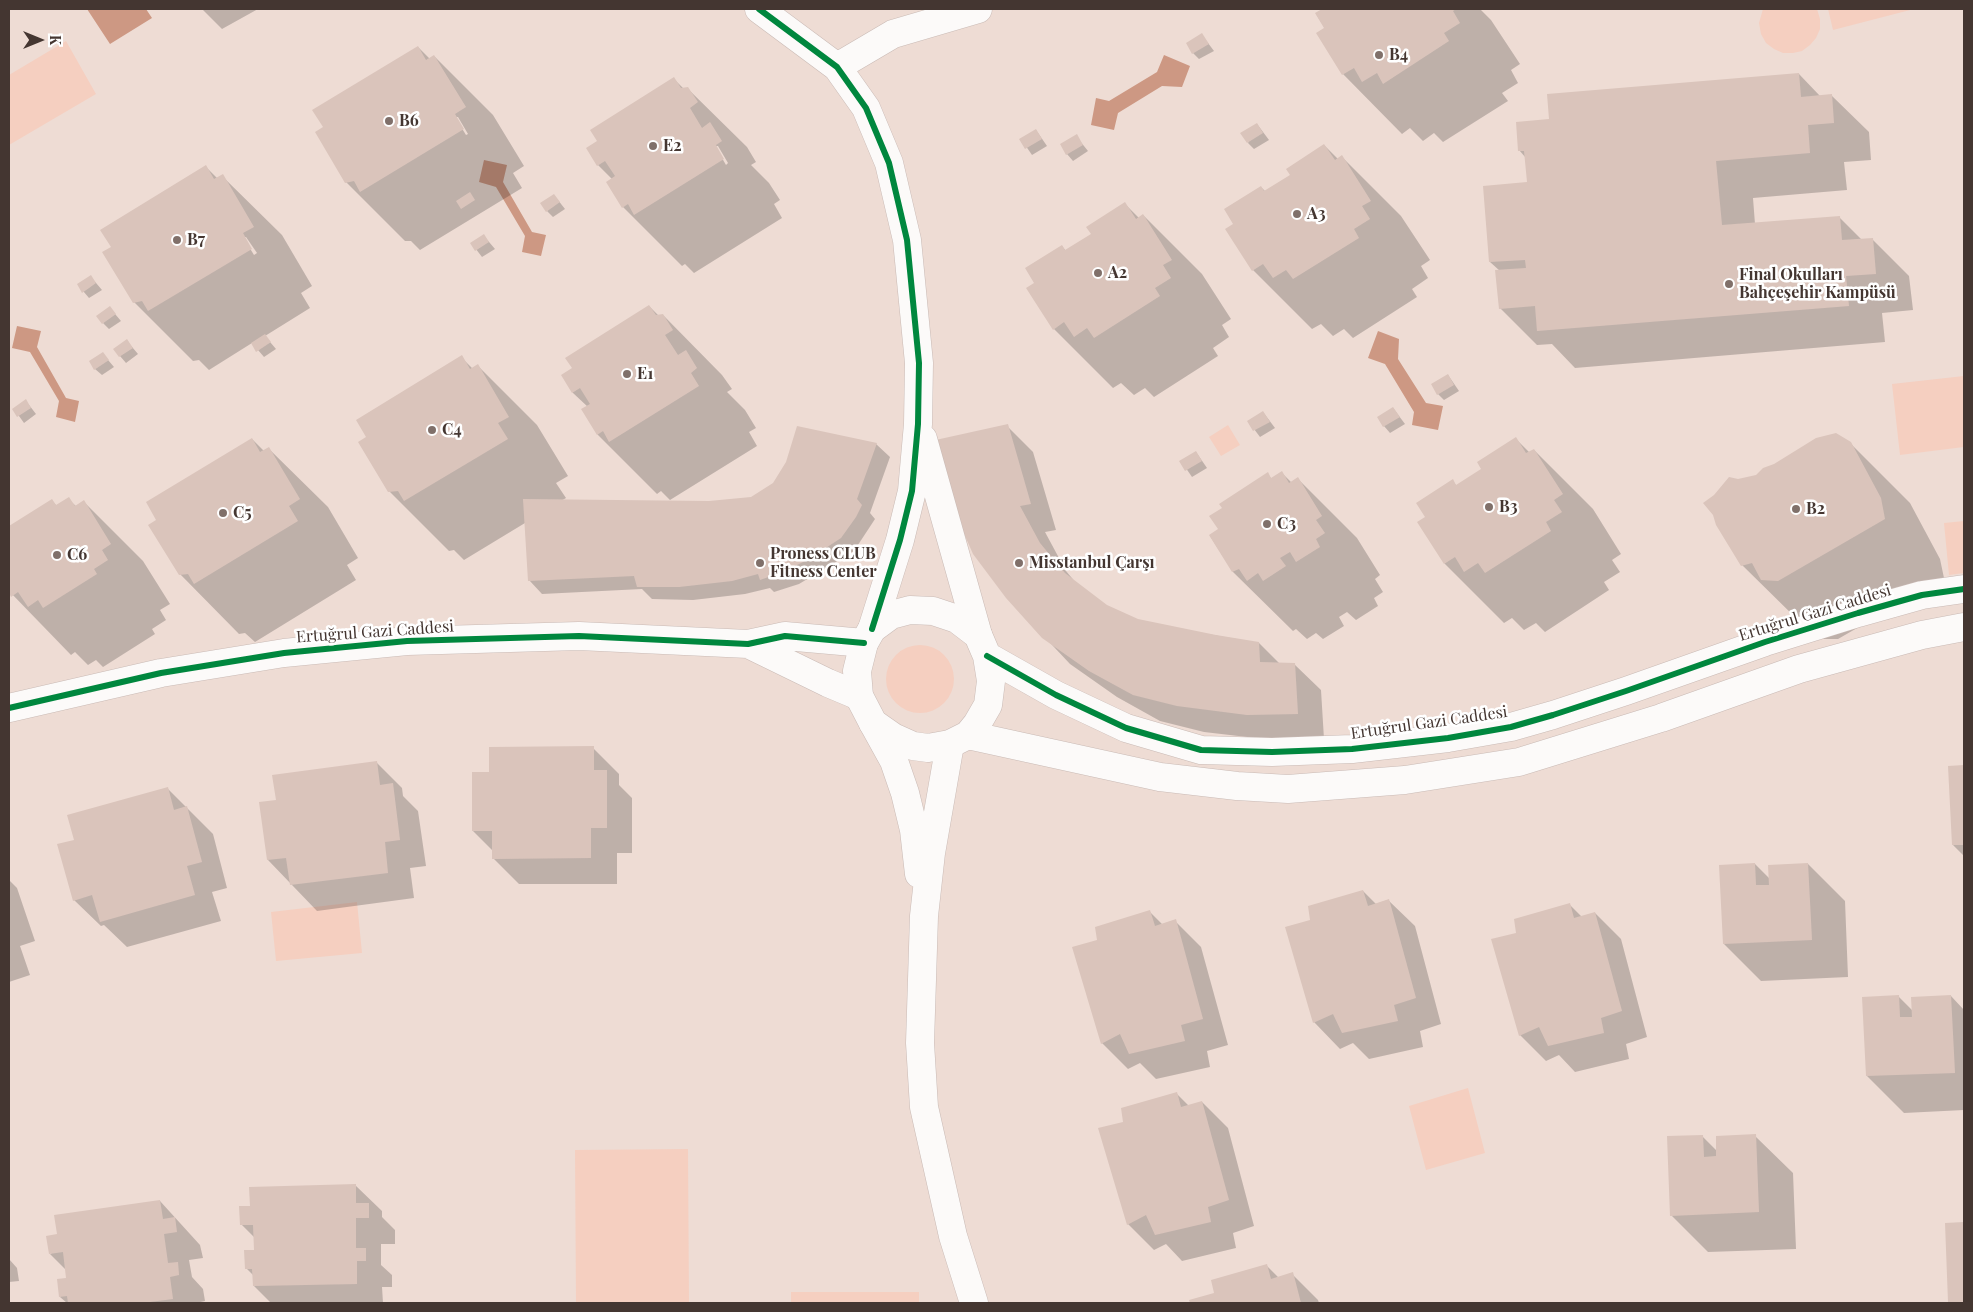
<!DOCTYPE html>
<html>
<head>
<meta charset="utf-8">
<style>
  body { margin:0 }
  #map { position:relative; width:1973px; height:1312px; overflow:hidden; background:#eedcd4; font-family:"Playfair Display",serif }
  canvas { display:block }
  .frame { position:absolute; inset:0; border:10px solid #443631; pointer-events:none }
  .north { position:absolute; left:15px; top:15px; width:50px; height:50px; -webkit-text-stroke:4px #fff; paint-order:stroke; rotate:90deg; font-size:14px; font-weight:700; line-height:20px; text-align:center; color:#443631 }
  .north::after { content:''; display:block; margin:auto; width:18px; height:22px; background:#443631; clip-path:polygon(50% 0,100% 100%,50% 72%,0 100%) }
</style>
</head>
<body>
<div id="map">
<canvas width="1973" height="1312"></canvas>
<div class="frame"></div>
<div class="north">K</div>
</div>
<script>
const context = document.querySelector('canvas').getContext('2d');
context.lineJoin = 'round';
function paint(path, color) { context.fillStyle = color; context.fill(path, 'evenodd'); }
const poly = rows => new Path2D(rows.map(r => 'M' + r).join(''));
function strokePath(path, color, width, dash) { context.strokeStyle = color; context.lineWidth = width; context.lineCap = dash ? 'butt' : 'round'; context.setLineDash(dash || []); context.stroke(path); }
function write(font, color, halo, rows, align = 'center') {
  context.font = font + ' "Playfair Display",serif'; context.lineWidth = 5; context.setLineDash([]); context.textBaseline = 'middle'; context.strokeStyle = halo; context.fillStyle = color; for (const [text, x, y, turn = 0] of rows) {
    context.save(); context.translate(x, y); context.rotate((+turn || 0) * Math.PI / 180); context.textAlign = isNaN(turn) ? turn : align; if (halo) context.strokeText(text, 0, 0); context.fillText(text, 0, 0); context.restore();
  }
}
paint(poly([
  [1763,9,1817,9,1820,19,1820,29,1816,38,1810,45,1802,51,1793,53,1783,53,1774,49,1766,43,1761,34,1759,23],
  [1828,9,1914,9,1833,30],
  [66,41,96,94,9,145,9,75],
  [1964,376,1964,447,1900,455,1892,384],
  [1228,425,1240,445,1221,456,1209,437],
  [1964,521,1964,573,1949,575,1944,523],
  '886 679a34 34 0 1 1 68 0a34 34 0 1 1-68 0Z',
  [357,902,362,953,276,961,271,912],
  [1468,1088,1485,1153,1426,1170,1409,1106],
  [688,1149,689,1303,576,1303,575,1150],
  [791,1292,919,1292,919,1303,791,1303]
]), '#f5cfc0');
paint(poly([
  [87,9,146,9,152,18,110,44],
  [1164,55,1190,66,1182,87,1162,86,1118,113,1114,130,1091,125,1096,98,1109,101,1157,72],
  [484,160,507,165,503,182,532,232,546,235,541,256,522,252,525,236,496,187,479,182],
  [17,326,41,331,37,347,66,398,79,401,75,422,56,417,59,401,30,352,12,348],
  [1378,331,1399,339,1398,359,1426,403,1443,406,1438,430,1412,425,1414,412,1385,364,1368,358]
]), '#cd9883');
paint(poly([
  [202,9,258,9,222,29],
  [1324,9,1480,9,1491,20,1520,64,1511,70,1518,83,1502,93,1508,101,1443,142,1434,133,1423,141,1410,128,1402,134,1343,74,1317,33,1325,28,1316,14],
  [1202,35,1214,51,1199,59,1193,53],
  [418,47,430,59,434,56,493,115,524,166,513,173,522,188,420,250,411,241,405,241,346,182],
  [455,117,458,117,468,134,466,135],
  [1799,74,1820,96,1831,95,1869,132,1871,160,1844,162,1847,190,1753,198,1755,224,1839,217,1862,240,1872,239,1909,276,1913,310,1882,313,1885,342,1575,368,1552,344,1537,345,1500,308,1500,271,1490,262,1529,183,1526,158,1519,150,1551,120],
  [674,79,684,89,687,88,747,147,756,162,751,165,769,183,780,200,774,204,782,218,694,273,685,264,682,266,623,207,612,179,598,165,588,148,599,141],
  [715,146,718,146,728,163,726,165],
  [1257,124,1269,140,1254,149,1248,143],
  [1036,130,1047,146,1032,155,1021,139],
  [1076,136,1088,151,1073,161,1067,154],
  [1324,145,1338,159,1342,157,1401,216,1430,260,1421,266,1428,278,1412,289,1417,297,1353,338,1344,329,1333,336,1321,324,1312,329,1253,270,1235,224,1261,187,1266,192,1291,175],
  [206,167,218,179,222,176,282,235,312,286,301,293,310,308,265,336,276,349,264,357,252,343,209,370,199,360,193,361,134,302,113,248],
  [243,237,246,237,257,253,254,255],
  [554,195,565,209,553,217,547,211],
  [1125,204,1139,218,1143,215,1202,274,1231,319,1222,325,1229,337,1213,348,1218,356,1154,397,1145,388,1134,395,1121,383,1113,388,1054,329,1036,283,1062,246,1066,251,1092,234],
  [484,236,495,249,482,257,472,244],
  [91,277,102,290,89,298,78,285],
  [649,306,659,316,663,315,722,375,732,389,727,392,745,410,756,428,749,432,757,446,670,500,661,491,657,494,598,435,583,410,588,407,573,393,563,376],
  [110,308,121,321,109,329,103,323],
  [127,341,138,354,126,363,120,356],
  [103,354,114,367,102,375,95,369],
  [461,357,473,369,478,366,537,425,568,476,556,483,566,498,561,501,709,502,752,498,876,444,890,457,870,513,875,519,854,551,799,584,774,592,770,588,745,594,693,600,652,599,642,589,542,594,529,580,525,523,464,560,454,550,449,551,389,491],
  [1448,375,1459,391,1444,400,1438,394],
  [26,401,36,414,24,423,14,409],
  [1393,408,1405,424,1390,433,1384,426],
  [1263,412,1275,428,1260,437,1248,421],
  [1007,426,1033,452,1056,530,1045,532,1066,571,1076,583,1106,607,1137,620,1174,628,1259,643,1279,663,1294,664,1321,690,1324,739,1273,740,1204,732,1160,721,1117,697,1070,664,1007,597],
  [252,439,264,451,268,448,328,507,358,558,347,565,356,580,255,642,245,633,239,634,180,574,158,520],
  [1516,439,1530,453,1534,450,1593,509,1621,554,1612,560,1620,572,1604,582,1609,590,1545,632,1536,623,1524,630,1512,618,1504,623,1445,564,1419,523,1427,518,1452,481,1457,486,1483,469],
  [1850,443,1910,503,1940,559,1944,578,1838,639,1821,639,1802,624,1742,565,1738,481,1757,476],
  [1196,452,1207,468,1192,477,1181,461],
  [1282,473,1292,483,1298,479,1357,538,1380,575,1375,579,1383,592,1374,598,1378,606,1356,620,1347,612,1339,617,1344,626,1323,639,1316,633,1307,639,1296,629,1293,631,1233,572,1210,536,1220,529,1267,474,1272,479],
  [68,499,77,507,84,502,143,561,170,604,160,610,166,620,152,629,155,634,103,667,96,660,88,665,75,652,71,655,9,591,9,528,52,501,57,506],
  [593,748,619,774,619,785,632,798,632,853,617,853,617,884,519,884,493,858,493,851,473,831,490,774],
  [376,762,402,788,403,796,418,811,426,866,410,868,414,898,317,911,268,860,261,803,277,801],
  [1964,766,1964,856,1953,845,1949,767],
  [167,788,213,834,227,888,212,892,221,921,127,947,104,925,101,926,74,900,75,840],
  [1755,864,1770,879,1808,864,1845,901,1848,977,1761,981,1724,944],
  [9,880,17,888,35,941,20,946,30,975,9,982],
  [1363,891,1376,904,1388,900,1415,926,1441,1024,1420,1031,1423,1047,1369,1059,1353,1043,1340,1049,1314,1022,1287,927,1311,921],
  [1569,904,1582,917,1595,913,1621,939,1647,1037,1626,1044,1629,1059,1575,1072,1559,1055,1546,1061,1520,1035,1517,933],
  [1150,912,1163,925,1175,921,1201,947,1228,1045,1207,1051,1210,1067,1156,1079,1140,1063,1128,1069,1102,1043],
  [1898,996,1913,1011,1951,996,1964,1010,1964,1110,1904,1113,1867,1076],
  [1176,1093,1189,1106,1202,1102,1228,1128,1254,1226,1233,1233,1236,1248,1182,1261,1166,1244,1154,1250,1128,1224,1124,1122],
  [1702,1136,1717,1151,1755,1136,1793,1173,1796,1249,1708,1252,1671,1215],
  [355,1185,382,1211,382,1217,395,1230,395,1244,381,1244,381,1265,392,1275,392,1287,382,1287,383,1303,271,1303,254,1286,254,1276,246,1268,255,1251,255,1238,241,1224,251,1207],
  [160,1201,200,1245,203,1258,189,1260,192,1277,203,1289,205,1301,196,1303,67,1303,60,1297,68,1279,66,1270,50,1254],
  [1964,1223,1964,1303,1951,1303,1950,1302,1946,1224],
  [9,1259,17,1268,19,1281,9,1282],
  [1266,1265,1279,1278,1292,1274,1318,1300,1319,1303,1191,1303,1190,1301,1215,1294]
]), '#0003');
paint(poly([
  [1322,9,1456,9,1453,11,1460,23,1444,33,1449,41,1383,84,1377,73,1362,82,1354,68,1342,75,1316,33,1324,28,1315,13],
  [1202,33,1209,44,1192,54,1186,43],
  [418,46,426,60,434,55,466,107,455,114,464,129,360,192,354,181,345,183,315,132,323,127,312,110],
  [1799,73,1801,97,1832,94,1834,123,1808,125,1810,153,1716,161,1722,225,1840,216,1842,240,1873,238,1876,274,1846,276,1849,306,1537,331,1535,306,1499,309,1495,270,1526,268,1525,260,1489,262,1483,186,1527,182,1524,151,1518,151,1516,122,1549,119,1547,94],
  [674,77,681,88,688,87,698,102,690,108,702,128,710,122,722,141,716,145,724,159,634,215,628,204,622,208,606,182,615,176,605,161,597,166,586,148,597,141,590,130],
  [1257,123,1263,133,1247,143,1240,133],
  [1036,129,1042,139,1025,149,1019,139],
  [1077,134,1083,145,1066,155,1060,144],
  [1324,144,1335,160,1342,155,1371,201,1362,206,1370,219,1354,229,1359,238,1293,279,1286,270,1273,278,1263,264,1252,271,1225,229,1233,224,1224,209,1261,186,1264,191,1290,175,1286,169],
  [206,165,214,179,223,174,254,227,243,233,252,249,148,311,142,301,133,303,102,252,111,247,100,230],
  [470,192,475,200,461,209,456,201],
  [554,194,560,202,546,212,540,203],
  [1125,202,1136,219,1143,214,1172,260,1163,265,1171,278,1155,288,1160,296,1094,338,1087,328,1074,337,1064,322,1053,330,1026,288,1034,283,1025,268,1062,245,1065,250,1091,234,1086,227],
  [484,234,489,242,475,251,470,243],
  [91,275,96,283,82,293,77,284],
  [649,305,656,315,663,314,673,330,665,335,678,355,686,350,697,368,691,373,699,386,609,442,603,431,597,435,581,409,590,404,580,388,572,393,561,375,572,368,565,358],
  [110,306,116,314,102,324,96,316],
  [265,334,271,342,256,352,251,343],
  [127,339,133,348,119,357,113,349],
  [103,352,109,360,94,370,89,361],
  [462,355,470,369,478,364,509,417,498,423,508,439,404,501,398,491,388,492,358,442,366,437,356,420],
  [1448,374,1454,385,1437,395,1431,384],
  [26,399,31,408,17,417,12,409],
  [1393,407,1400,417,1383,427,1377,417],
  [1263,411,1270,422,1253,431,1247,421],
  [1008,424,1031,504,1020,506,1040,543,1065,573,1107,605,1138,619,1216,635,1259,642,1260,662,1295,663,1298,714,1247,715,1177,706,1133,695,1089,671,1042,638,1006,598,973,554,951,504,931,441],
  [797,426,877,443,857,499,862,505,856,517,841,538,809,559,785,571,760,580,758,574,732,581,679,587,637,587,634,576,528,581,523,499,709,501,751,497,773,483,786,462],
  [1836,433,1851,442,1881,498,1885,519,1778,581,1761,580,1752,563,1741,566,1716,525,1713,515,1703,503,1714,495,1729,477,1738,479,1756,475,1763,468,1774,464,1816,438],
  [1516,437,1526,453,1534,449,1563,494,1554,500,1562,512,1546,522,1551,531,1485,573,1478,563,1464,572,1455,557,1444,564,1417,522,1425,517,1416,503,1453,479,1456,485,1481,469,1477,462],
  [252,438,260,452,269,447,300,499,289,506,298,521,194,584,188,574,179,575,148,525,156,520,146,502],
  [1196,451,1202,461,1185,471,1179,461],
  [1282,471,1289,483,1298,477,1322,516,1316,520,1325,533,1316,539,1320,547,1296,562,1290,552,1280,558,1286,566,1263,581,1258,573,1247,581,1239,569,1232,572,1209,535,1218,529,1209,516,1222,508,1219,504,1268,472,1271,478],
  [69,497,75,506,84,500,111,544,102,550,108,560,94,569,97,574,43,608,38,600,28,607,18,592,11,597,9,593,9,526,52,499,56,505],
  [594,746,594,770,607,770,607,828,591,828,591,858,492,859,492,831,472,831,472,772,489,772,489,747],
  [377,761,380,785,393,783,400,840,385,842,388,873,290,885,286,858,267,860,259,802,276,800,272,775],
  [1964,765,1964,845,1952,845,1948,766],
  [168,787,174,810,187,806,202,862,187,866,195,895,100,922,92,895,73,901,57,844,74,840,67,815],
  [1755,863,1756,885,1769,885,1768,865,1808,863,1812,940,1723,944,1719,865],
  [1363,890,1368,906,1389,899,1416,998,1394,1005,1398,1021,1342,1033,1333,1014,1313,1023,1285,927,1310,920,1308,906],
  [1570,903,1574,918,1595,912,1622,1011,1601,1018,1604,1033,1548,1046,1539,1027,1519,1036,1491,939,1516,933,1514,919],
  [1150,910,1155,926,1176,919,1203,1019,1181,1025,1185,1041,1129,1054,1120,1034,1101,1044,1072,947,1097,940,1095,927],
  [1899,995,1900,1017,1912,1017,1911,997,1951,995,1955,1073,1866,1076,1862,997],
  [1177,1092,1181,1107,1202,1101,1229,1200,1208,1207,1211,1222,1155,1235,1146,1215,1127,1225,1098,1128,1123,1122,1121,1108],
  [1756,1134,1759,1212,1670,1216,1667,1136,1703,1135,1704,1157,1716,1156,1716,1136],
  [356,1184,356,1203,369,1203,369,1218,356,1218,356,1248,366,1248,366,1261,357,1261,357,1284,253,1286,252,1269,245,1269,244,1250,254,1250,253,1225,240,1225,239,1206,250,1206,249,1187],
  [160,1200,163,1219,175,1217,177,1232,164,1234,168,1263,178,1262,179,1275,170,1277,173,1299,142,1303,68,1303,67,1296,59,1297,57,1279,66,1278,63,1252,49,1254,46,1236,57,1234,54,1215],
  [1964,1222,1964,1302,1948,1302,1945,1223],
  [1267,1264,1271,1279,1293,1272,1301,1303,1190,1303,1189,1300,1214,1293,1211,1280]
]), '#dac4bb');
const minor = poly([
  [759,9,837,67,866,108,889,163,907,240,919,363,918,424,912,491,900,540,872,629],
  [837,67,893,34,978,9],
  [923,439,978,635],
  [748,644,828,683,859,696],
  [9,708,161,673,284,653,407,641,579,636,748,644,785,636,864,643],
  [873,723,894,761,905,793,914,830,919,874],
  [950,744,931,853,924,916,920,1043,924,1107,953,1236,974,1303]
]);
const major = poly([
  [910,610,933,611,957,619,978,635,987,656,991,681,988,705,977,724,968,735,950,744,928,748,913,746,893,737,873,723,859,696,857,671,864,643,872,629,891,615,910,610],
  [987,656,1056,695,1126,728,1201,750,1272,752,1352,749,1448,738,1511,727,1553,715,1626,691,1765,642,1858,613,1922,595,1964,589],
  [968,735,1160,777,1237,786,1288,789,1405,780,1519,762,1661,718,1799,669,1922,635,1964,627]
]);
strokePath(minor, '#c9bab5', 29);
strokePath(major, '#c9bab5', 29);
strokePath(minor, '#fcfaf9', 28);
strokePath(major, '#fcfaf9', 28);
strokePath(poly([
  [759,9,837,67,866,108,889,163,907,240,919,363,918,424,912,491,900,540,872,629],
  [987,656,1056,695,1126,728,1201,750,1272,752,1352,749,1448,738,1511,727,1553,715,1626,691,1765,642,1858,613,1922,595,1964,589],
  [9,708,161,673,284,653,407,641,579,636,748,644,785,636,864,643]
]), '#00873e', 6);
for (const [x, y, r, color] of [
  [1379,55,5,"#80706a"],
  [389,121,5,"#80706a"],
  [653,146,5,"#80706a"],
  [1297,214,5,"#80706a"],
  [177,240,5,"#80706a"],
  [1098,273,5,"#80706a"],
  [1729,284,5,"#80706a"],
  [627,374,5,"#80706a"],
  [432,430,5,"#80706a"],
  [1489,507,5,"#80706a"],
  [1796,509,5,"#80706a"],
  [223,513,5,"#80706a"],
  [1267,524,5,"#80706a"],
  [57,555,5,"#80706a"],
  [760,563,5,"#80706a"],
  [1019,563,5,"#80706a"]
]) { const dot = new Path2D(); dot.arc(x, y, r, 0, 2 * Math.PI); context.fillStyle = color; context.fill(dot); strokePath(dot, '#fff', 2); }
write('bold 16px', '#443631', '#fff', [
  ["B4",1389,55],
  ["B6",399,121],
  ["E2",663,146],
  ["A3",1307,214],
  ["B7",187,240],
  ["A2",1108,273],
  ["Final Okulları",1739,275],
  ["Bahçeşehir Kampüsü",1739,293],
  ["E1",637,374],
  ["C4",442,430],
  ["B3",1499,507],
  ["B2",1806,509],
  ["C5",233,513],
  ["C3",1277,524],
  ["Proness CLUB",770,554],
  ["Fitness Center",770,572],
  ["C6",67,555],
  ["Misstanbul Çarşı",1029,563]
], 'left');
write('16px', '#443631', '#fff', [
  ["Ertuğrul Gazi Caddesi",1815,613,-17],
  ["Ertuğrul Gazi Caddesi",375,632,-4],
  ["Ertuğrul Gazi Caddesi",1429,723,-8]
]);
</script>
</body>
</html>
